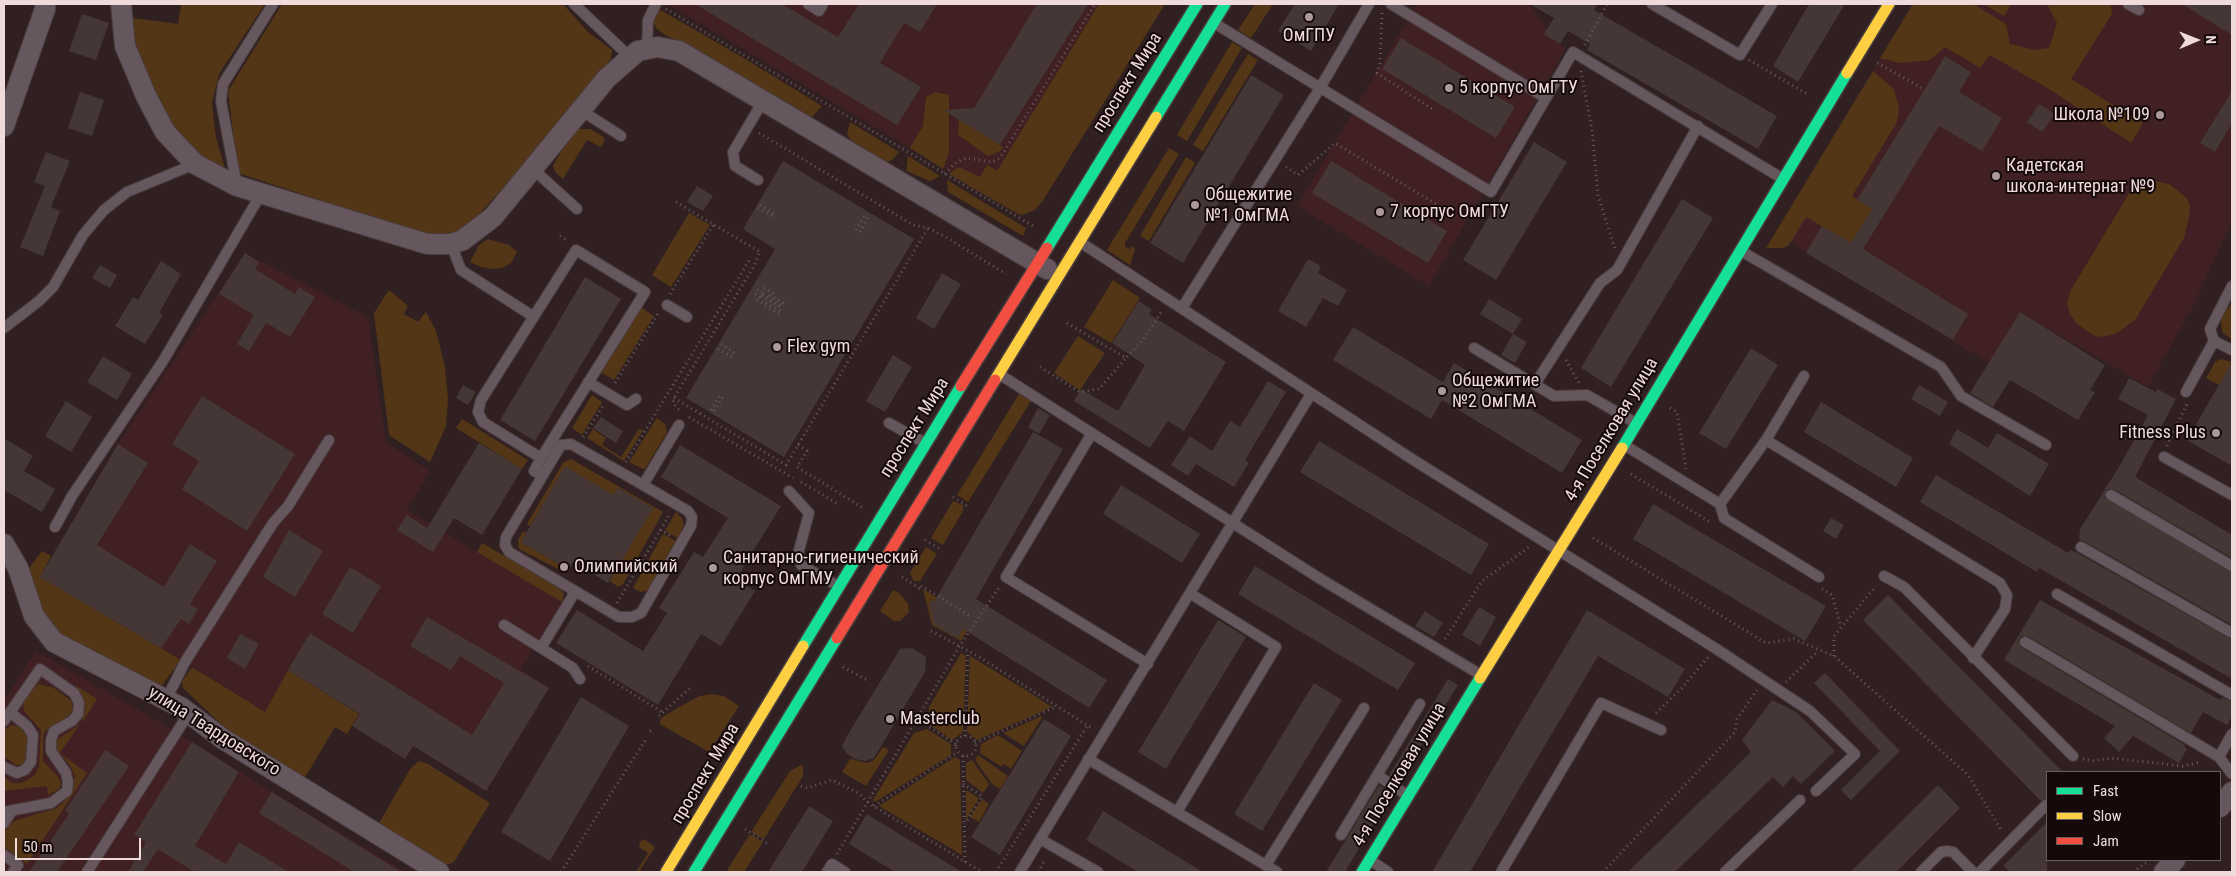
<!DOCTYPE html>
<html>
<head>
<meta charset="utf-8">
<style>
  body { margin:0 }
  #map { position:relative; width:2236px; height:876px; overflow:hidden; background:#302022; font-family:"Roboto Condensed",sans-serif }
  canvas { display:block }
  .frame { position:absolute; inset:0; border:5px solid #efdbdc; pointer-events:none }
  .legend { position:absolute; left:2046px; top:771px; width:175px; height:90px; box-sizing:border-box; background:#150909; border:1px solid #6c5d5d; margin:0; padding:6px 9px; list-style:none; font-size:15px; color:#efdbdc }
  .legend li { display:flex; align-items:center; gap:10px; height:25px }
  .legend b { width:25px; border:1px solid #6c5d5d }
  .north { position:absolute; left:2171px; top:15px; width:50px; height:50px; -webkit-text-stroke:4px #150909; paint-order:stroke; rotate:89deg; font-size:14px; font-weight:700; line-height:20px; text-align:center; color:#efdbdc }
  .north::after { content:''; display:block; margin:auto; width:18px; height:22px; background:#efdbdc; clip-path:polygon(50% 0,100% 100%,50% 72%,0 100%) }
  .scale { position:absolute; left:15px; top:838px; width:126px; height:22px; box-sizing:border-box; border:2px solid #efdbdc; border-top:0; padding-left:6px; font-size:15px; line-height:18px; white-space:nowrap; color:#efdbdc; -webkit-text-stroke:4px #150909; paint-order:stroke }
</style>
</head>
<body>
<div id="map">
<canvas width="2236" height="876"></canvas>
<div class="frame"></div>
<ul class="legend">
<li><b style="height:6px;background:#16e098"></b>Fast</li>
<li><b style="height:6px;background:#ffcf43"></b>Slow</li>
<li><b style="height:6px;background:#f24e42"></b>Jam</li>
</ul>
<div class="north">N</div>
<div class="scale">50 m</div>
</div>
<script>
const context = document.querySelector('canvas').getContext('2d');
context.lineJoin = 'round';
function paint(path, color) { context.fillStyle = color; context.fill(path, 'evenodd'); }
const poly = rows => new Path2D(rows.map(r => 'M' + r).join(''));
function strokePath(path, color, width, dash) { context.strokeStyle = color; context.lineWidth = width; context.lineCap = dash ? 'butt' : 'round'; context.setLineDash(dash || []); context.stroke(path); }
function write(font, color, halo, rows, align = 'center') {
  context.font = font + ' "Roboto Condensed",sans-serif'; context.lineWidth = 4; context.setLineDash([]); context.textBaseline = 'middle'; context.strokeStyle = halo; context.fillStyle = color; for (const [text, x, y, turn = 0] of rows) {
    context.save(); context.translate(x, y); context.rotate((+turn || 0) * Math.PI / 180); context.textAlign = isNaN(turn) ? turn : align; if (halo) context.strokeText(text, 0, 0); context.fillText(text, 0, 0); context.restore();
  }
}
paint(poly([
  [667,4,1147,4,1020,213],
  [1417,4,1530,4,1547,29,1545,34,1566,48,1429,286,1297,206],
  [1913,4,2232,4,2232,221,2194,304,2148,387,2020,312,1989,363,1776,233],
  [245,253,368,317,386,442,430,471,407,510,562,602,521,670,549,688,486,791,413,746,405,759,352,726,359,713,288,670,265,712,185,662,40,577,118,444],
  [36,651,160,722,272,792,406,872,4,872,4,701]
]), '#412023');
paint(poly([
  [181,4,265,4,219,74,212,103,216,138,227,175,214,170,173,133,149,86,126,17,178,24],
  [282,4,563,4,588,32,612,50,611,59,571,110,567,111,526,163,477,216,453,234,426,233,392,224,238,173,228,91],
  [1099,4,1165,4,1044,199,1035,210,1022,215,1018,214,949,174,957,168,961,168,980,177,987,165,997,171],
  [1255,4,1273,4,1251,38,1238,30],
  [1913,4,1973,4,2006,24,2010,44,2034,50,2049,48,2057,23,2047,4,2111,4,2112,14,2071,79,2143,123,2131,143,2046,87,1990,55,1980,68,1945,47,1930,60,1900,63,1880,58],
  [1983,4,2011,4,2004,16],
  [657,8,742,57,822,106,813,116,808,116,662,33,656,28,653,21],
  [1232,42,1242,48,1187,141,1177,135],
  [1248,54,1258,60,1203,151,1193,145],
  [1873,71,1894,89,1899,109,1897,122,1852,196,1872,209,1851,243,1806,217,1789,245,1783,248,1766,248],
  [935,92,949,95,949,152,943,169,910,148,923,126,926,97],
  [959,119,1003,147,1000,151,988,156,961,137,958,134],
  [850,122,899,152,892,160,886,162,850,139,847,134],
  [577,129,590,129,604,137,604,142,601,147,587,140,563,179,556,173,553,166,573,131],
  [1169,148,1179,154,1125,243,1125,247,1129,249,1133,246,1135,249,1130,265,1107,250],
  [908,156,940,176,930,181,906,171],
  [1186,157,1195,163,1149,241,1140,236],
  [947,180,1026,228,1023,236,948,192],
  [2151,180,2169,184,2187,198,2190,206,2189,217,2184,238,2135,320,2117,333,2104,337,2095,336,2077,324,2070,314,2067,302,2071,290,2136,182],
  [689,213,710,225,671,287,652,275],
  [488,239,509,245,517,252,511,263,502,268,492,269,481,267,470,262,479,245],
  [1113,280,1140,298,1111,343,1084,327],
  [389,290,408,306,404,314,418,322,426,312,436,331,445,367,448,399,446,426,430,462,389,435,374,313],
  [2232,304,2232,340,2222,332,2221,320,2222,313],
  [639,306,654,316,614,380,599,371],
  [1078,336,1105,353,1080,390,1054,373],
  [2221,359,2232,362,2232,371,2229,369,2219,385,2206,378,2215,362],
  [1019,394,1031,401,968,502,957,495],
  [592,395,602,402,582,435,572,428],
  [657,418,665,424,667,432,645,469,643,469,629,462],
  [462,419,528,460,522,469,456,428],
  [593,429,606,438,602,445,621,457,639,429,643,430,624,461,587,438],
  [571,459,663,512,623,584,618,587,610,581,652,508,618,488,613,495,565,467,530,526,527,524,563,463],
  [953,501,963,505,963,511,943,545,931,538],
  [676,512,682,518,684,525,678,538,665,531],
  [523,531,526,533,521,542,562,566,560,570,519,549,518,540],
  [663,534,676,541,650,587,647,591,641,592,633,588],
  [482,543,560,588,564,594,562,602,477,552],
  [926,547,937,554,920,581,914,581,910,573],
  [42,551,51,556,40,577,181,660,160,688,54,635,40,617,26,572],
  [923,589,973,620,961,641,932,625],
  [893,590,899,593,908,604,909,612,900,621,894,621,880,611],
  [961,653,966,656,963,732,952,740,929,724,929,707],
  [970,656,1024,689,1052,707,977,740,967,732],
  [192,667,265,712,288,670,359,714,347,734,335,727,303,781,235,737,183,688,182,682],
  [39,684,54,688,71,701,73,708,69,716,45,731,43,738,43,761,57,776,61,783,59,789,48,795,47,786,4,791,4,777,12,783,21,783,34,776,39,767,41,730,25,712,23,706,25,699,34,687],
  [75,685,97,699,82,723,85,702],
  [711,694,724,696,739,706,709,752,660,724,661,718,679,707,700,696],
  [1042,716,1042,718,1024,746,1003,733],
  [80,724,59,754,55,747,57,740],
  [12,725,20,727,28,737,25,762,21,765,16,765,4,756,4,730],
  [927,729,951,744,951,755,875,802,873,800,914,733],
  [998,735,1022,751,1011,769,1004,764,1002,767,980,753,981,744],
  [883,747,889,750,866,786,842,772,850,759,868,763,874,760],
  [61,754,87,773,27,864,4,847,4,831,14,821,57,808,67,799,75,776,71,767],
  [978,755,1008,776,1000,789,992,784,975,760],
  [955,757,960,760,962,855,879,806],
  [972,760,989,784,983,793,966,780,966,763],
  [419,761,428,764,490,803,454,862,450,864,445,865,378,825,410,769],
  [801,765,803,766,803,776,764,839,751,832,790,771],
  [966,790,979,798,966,820],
  [982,799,989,804,979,822,970,817],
  [750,834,763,842,744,872,726,872],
  [644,839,655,847,639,872,636,872,648,853,639,847,640,842]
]), '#533615');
paint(poly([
  [695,4,782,4,838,37,859,4,937,4,920,32,904,23,880,63,921,87,897,125],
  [1037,4,1088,4,1000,145,943,110,974,108],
  [1295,4,1339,4,1311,51,1278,31],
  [1530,4,1598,4,1594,10,1777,116,1758,149,1587,50,1590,44,1568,31,1560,44,1544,34,1554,18],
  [1809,4,1845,4,1798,82,1773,66],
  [2182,4,2232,4,2232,35],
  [82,14,109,23,96,60,69,51],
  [1401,38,1515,107,1496,138,1382,69],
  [1945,56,1971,72,1959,92,2002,118,1982,151,1939,126,1863,249,1968,314,1953,340,1806,253,1822,226,1851,243,1872,209,1857,200],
  [1251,75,1284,95,1183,263,1150,243],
  [2232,91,2232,123,2215,152,2200,143],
  [80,92,104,100,92,136,68,128],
  [2039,104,2055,114,2042,132,2027,122],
  [1534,142,1567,162,1496,280,1463,260],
  [46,152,70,161,51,207,60,211,43,256,20,247,45,186,34,182],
  [783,161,914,239,784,457,686,398,775,249,743,229],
  [1331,161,1447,231,1428,263,1312,193],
  [697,186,713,196,703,211,687,202],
  [1682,199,1713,218,1611,387,1581,368],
  [245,253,259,262,255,269,295,294,299,287,315,297,290,337,266,323,249,351,237,344,254,315,219,294],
  [1308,259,1321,266,1318,273,1347,290,1338,306,1323,298,1306,327,1278,311],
  [161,261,181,274,159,313,163,315,145,344,115,326,133,297,138,300],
  [100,265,117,275,110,288,92,278],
  [942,273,961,284,934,329,916,318],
  [585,277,621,299,535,441,500,420],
  [1489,299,1522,319,1513,334,1480,314],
  [1139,301,1152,310,1149,314,1226,362,1184,431,1168,421,1150,448,1074,401,1081,389,1118,411,1145,365,1112,343],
  [2020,312,2105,365,2090,390,2095,392,2078,420,2010,380,1993,407,1970,393],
  [1353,327,1443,382,1454,363,1582,440,1562,473,1442,400,1431,419,1333,360],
  [1513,334,1527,342,1515,363,1501,355],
  [1751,348,1778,365,1726,449,1699,433],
  [893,355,912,367,885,412,866,401],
  [103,356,132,374,117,400,87,382],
  [2232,362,2232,466,2187,440],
  [2129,378,2156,392,2157,389,2176,399,2135,477,2232,535,2232,558,2114,489,2107,489,2105,498,2232,573,2232,625,2084,541,2079,540,2080,529,2119,467,2148,415,2118,399],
  [1268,381,1286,392,1245,460,1249,463,1234,487,1196,464,1188,476,1171,465,1190,436,1212,451,1230,421,1240,427],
  [463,385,476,392,468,405,456,398],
  [1919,385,1948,402,1940,416,1911,399],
  [202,396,295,454,247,531,182,489,199,461,172,444],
  [66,401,92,417,71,452,45,436],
  [1821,402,1913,458,1896,487,1804,432],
  [1038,408,1050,415,1039,434,1028,427],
  [601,417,623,431,616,443,593,428],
  [1957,429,1988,448,1997,433,2049,464,2030,496,1949,444],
  [1033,432,1063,449,976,599,1107,680,1089,708,963,629,958,638,934,625,932,617,929,602,935,600],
  [4,438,33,456,24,471,55,489,42,512,4,490],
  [1319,441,1489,544,1471,575,1300,472],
  [479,443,522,469,482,535,454,518,433,552,397,530,407,515,427,528],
  [118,444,148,463,97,545,164,587,190,544,217,561,190,604,198,609,189,624,181,619,161,648,40,577],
  [680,445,781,506,736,579,755,591,721,646,701,634,658,705,556,643,577,610,643,651,667,613,659,608,694,552,703,557,728,518,661,477],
  [565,466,613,495,618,488,653,508,608,583,573,562,569,570,521,542],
  [1936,475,2068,553,2070,550,2079,554,2232,640,2232,679,2039,568,2037,572,1920,502],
  [1121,485,1200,534,1182,563,1103,514],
  [1653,504,1826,606,1805,641,1633,539],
  [1831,518,1844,525,1836,539,1823,531],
  [289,530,323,551,295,597,263,577],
  [1255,566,1415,663,1398,690,1238,594],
  [350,567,381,586,353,633,322,614],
  [1888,595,2063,772,2047,772,2047,797,2041,801,1863,620],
  [2040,600,2220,700,2222,697,2232,702,2232,716,2227,725,2203,712,2191,733,2028,636,2021,636,2018,642,2022,648,2185,745,2184,746,2187,749,2179,763,2133,736,2119,752,2104,738,2115,726,2004,660],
  [1479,607,1496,617,1480,646,1462,635],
  [1587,610,1685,669,1668,697,1598,656,1470,872,1432,872],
  [1425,611,1443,623,1434,637,1415,626],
  [427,617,549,688,486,791,413,746,405,759,352,726,360,714,288,670,310,633,472,735,504,683,460,656,451,670,410,646],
  [1218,620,1246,637,1166,769,1138,752],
  [240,634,259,644,245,669,227,658],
  [912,648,926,657,925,672,874,758,865,761,855,759,846,753,842,746,847,736,897,654,900,649],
  [1825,673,1900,751,1851,800,1841,790,1880,751,1814,683],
  [1448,679,1458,685,1399,781,1389,775],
  [1314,683,1342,700,1262,831,1234,814],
  [581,697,629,726,550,861,501,832],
  [1772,700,1796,712,1835,751,1801,784,1793,776,1783,787,1773,777,1675,872,1628,872,1751,752,1742,740],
  [1044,719,1071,736,1000,855,971,837],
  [192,742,239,772,195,846,226,864,239,842,289,872,195,872,158,849,143,872,128,872,146,842,134,835],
  [105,750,129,766,57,872,29,872,69,814,65,811],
  [1379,785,1392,793,1345,872,1326,872],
  [1938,785,1960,808,1896,872,1850,872],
  [272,792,401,872,354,872,259,813],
  [809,806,833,821,802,872,768,872],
  [1103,811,1203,872,1138,872,1086,840],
  [867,814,873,818,962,872,895,872,849,844],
  [2047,822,2047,872,2010,872,2003,866]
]), '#443736');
const lane = poly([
  [574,4,630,57],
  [808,4,819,11,823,4],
  [1391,4,1546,98],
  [1652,4,1740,55,1772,4],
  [2128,4,2139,10],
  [1214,23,1491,192,1573,52,1783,179],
  [647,48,648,20,656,4],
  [582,111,621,136],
  [533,169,577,209],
  [758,180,735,166,733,152,763,101],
  [237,186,221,101,223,84,273,4],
  [1080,242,1415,461,1715,648,1810,711,1855,754,1816,791],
  [451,244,461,270,534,317],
  [576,250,645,292,541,458,483,422,478,412,481,400,576,250],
  [1741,251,1941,367,1961,396,2046,445],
  [2232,286,2210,329,2214,341,2232,350],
  [667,305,687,317],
  [1182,308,1320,88,1369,4],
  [4,328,39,301,53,287,83,235,104,210,127,192,195,164],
  [1474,348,1554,396,1587,395,1636,423],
  [999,374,1319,578,1481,675],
  [588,382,627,405,636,399],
  [1535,384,1600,283,1617,270,1698,126],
  [2186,392,2214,341],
  [889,423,925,443],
  [1092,433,1006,577,1148,664],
  [1766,440,2000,583,2007,595,2005,609,1973,658],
  [1626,446,1720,504,1766,440,1804,376],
  [2164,457,2232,495],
  [541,458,534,471,542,476],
  [643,485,571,444,561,445,506,537,505,545,509,552,619,617,632,617,641,613,691,526,692,517,688,511,643,485,679,425],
  [789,491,809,513,798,554,801,565,838,586],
  [2111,495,2232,566],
  [1720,504,1724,518,1819,577],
  [55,527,72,496,163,361,261,194],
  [2081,547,2232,633],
  [1884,576,1904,587,2073,756],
  [575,592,541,648,573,668,580,679],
  [2057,594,2232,695],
  [504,625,541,648],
  [2025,642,2219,757],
  [166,700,185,662,273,523,288,506,329,440],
  [4,721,40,669,74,693,79,703,78,714,72,721,54,731,51,740,51,751,66,773,68,782,67,791,51,803,4,812],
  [2232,734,2219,757,2232,774],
  [1088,759,1277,872],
  [4,767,17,773,25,770,31,762,33,735,27,726,10,712],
  [1377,775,1407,795],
  [1177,812,1276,647,1191,594],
  [4,823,12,811],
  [1341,835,1420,704],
  [1040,839,1098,872],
  [4,855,18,865,13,872],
  [1370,860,1388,872],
  [1266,865,1364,708],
  [87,872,189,713],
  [827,872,832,864,845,872],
  [1020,872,1311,394],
  [1501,872,1601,703,1661,730],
  [1725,872,1800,800],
  [1921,872,1941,852,1947,851,1953,852,1973,872],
  [1980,872,2047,804]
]);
const street = poly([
  [121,4,125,46,146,96,165,132,195,164,237,186,427,244,451,244,463,240,493,217,607,78,638,51,657,47,679,51,1047,269],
  [4,126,45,9,45,4],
  [4,544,18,568,34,616,54,642,182,708,223,739,439,872],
  [2220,807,2232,792],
  [2164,872,2175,860]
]);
const fast = poly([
  [1156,117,1225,4],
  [1047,248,1197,4],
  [1622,448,1847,73],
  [803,646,961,386],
  [694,872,837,638],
  [1362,872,1480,678]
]);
const slow = poly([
  [1847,73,1889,4],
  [995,380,1156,117],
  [1480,678,1622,448],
  [666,872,803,646]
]);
const jam = poly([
  [961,386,1047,248],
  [837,638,995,380]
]);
strokePath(lane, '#493c3d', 12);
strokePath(street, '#493c3d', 22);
strokePath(fast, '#493c3d', 14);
strokePath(slow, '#493c3d', 14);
strokePath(jam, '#493c3d', 14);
strokePath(poly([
  [666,9,1035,227],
  [1382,13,1380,63,1377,73,1432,109],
  [1585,45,1607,4],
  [1749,60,1809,95],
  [1877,63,1924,89],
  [1581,71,1592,130,1598,196,1615,249],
  [759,133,913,225,928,228,944,236,1006,274],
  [1286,167,1298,175,1335,143,1446,210],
  [945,174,955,163,966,158,992,162,1000,158,1095,4],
  [676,202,760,252,754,266,674,398,673,403,681,412],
  [760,205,775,214],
  [758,208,774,217],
  [856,230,866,214],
  [860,232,869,216],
  [560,236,568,241],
  [764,288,774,294],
  [757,290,765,294],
  [670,294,714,224],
  [755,294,762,298],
  [763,294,783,306],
  [770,295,785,304],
  [761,296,782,308],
  [757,300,766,305],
  [766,303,781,311],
  [765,306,779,314],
  [1067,323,1126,358,1142,341,1162,311],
  [721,344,736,354],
  [718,349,734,358],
  [1566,360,1579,383],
  [1040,367,1080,392,1099,389,1126,358],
  [615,383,659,312],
  [674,398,786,465,928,228],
  [1670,408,1677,412,1686,469],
  [711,410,720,395],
  [714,411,723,397],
  [689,417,793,478],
  [583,437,604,404],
  [798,445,807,451,797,467,863,508],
  [2167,446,2187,404],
  [626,462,750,259],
  [1631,474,1712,523],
  [801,482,838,504],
  [953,497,969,507],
  [660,530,671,536],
  [1593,538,1766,643,1794,639,1834,656,1967,774,2002,831],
  [925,540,942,550],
  [902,577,920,589],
  [921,586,969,615],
  [1822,589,1832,595,1841,627],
  [617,603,670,514],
  [931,631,976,655,1093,729],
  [1445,639,1482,581,1529,547],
  [1834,656,1834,636,1876,586],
  [588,666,662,712],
  [843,667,869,681],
  [1786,682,1818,651],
  [1656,713,1682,688,1708,657],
  [659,716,690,688],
  [917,719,956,744],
  [650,731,651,730],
  '956 746a10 10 0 1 1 20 0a10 10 0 1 1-20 0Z',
  [965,736,968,652],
  [975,743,1057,706],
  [963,756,965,862],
  [2083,759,2092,761,2110,758,2183,766,2200,762],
  [963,784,982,796,965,824],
  [801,786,807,788,832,780,860,794,867,802,982,872],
  [874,806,958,752],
  [745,829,767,843],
  [837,854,959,647,1000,586],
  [561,872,646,739],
  [996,872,1087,726],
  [1038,872,1045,860],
  [1603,872,1735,732,1737,719,1757,690],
  [2133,872,2149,861]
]), '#675a5e', 3, [1, 4]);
strokePath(lane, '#66575e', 10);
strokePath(street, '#66575e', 20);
strokePath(fast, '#16e098', 11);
strokePath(slow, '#ffcf43', 11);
strokePath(jam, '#f24e42', 11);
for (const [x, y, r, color] of [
  [1309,17,5,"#ac9a9b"],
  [1449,88,5,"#ac9a9b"],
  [2160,115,5,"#ac9a9b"],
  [1996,176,5,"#ac9a9b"],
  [1195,205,5,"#ac9a9b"],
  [1380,212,5,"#ac9a9b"],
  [777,347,5,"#ac9a9b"],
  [1442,391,5,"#ac9a9b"],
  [2216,433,5,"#ac9a9b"],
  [564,567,5,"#ac9a9b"],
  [713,568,5,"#ac9a9b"],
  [890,719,5,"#ac9a9b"]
]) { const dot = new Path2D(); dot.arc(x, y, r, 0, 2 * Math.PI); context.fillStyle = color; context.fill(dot); strokePath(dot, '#150909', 2); }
write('18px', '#efdbdc', '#150909', [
  ["ОмГПУ",1309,36,"center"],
  ["5 корпус ОмГТУ",1459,88],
  ["Школа №109",2150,115,"right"],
  ["Кадетская",2006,166],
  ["школа-интернат №9",2006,187],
  ["Общежитие",1205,195],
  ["№1 ОмГМА",1205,216],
  ["7 корпус ОмГТУ",1390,212],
  ["Flex gym",787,347],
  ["Общежитие",1452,381],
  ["№2 ОмГМА",1452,402],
  ["Fitness Plus",2206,433,"right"],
  ["Санитарно-гигиенический",723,558],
  ["корпус ОмГМУ",723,579],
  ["Олимпийский",574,567],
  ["Masterclub",900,719]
], 'left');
write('18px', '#efdbdc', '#150909', [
  ["проспект Мира",1128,83,-58],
  ["проспект Мира",915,428,-58],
  ["4-я Поселковая улица",1612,430,-59],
  ["улица Твардовского",214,732,32],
  ["проспект Мира",706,774,-59],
  ["4-я Поселковая улица",1400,775,-59]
]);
</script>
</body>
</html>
